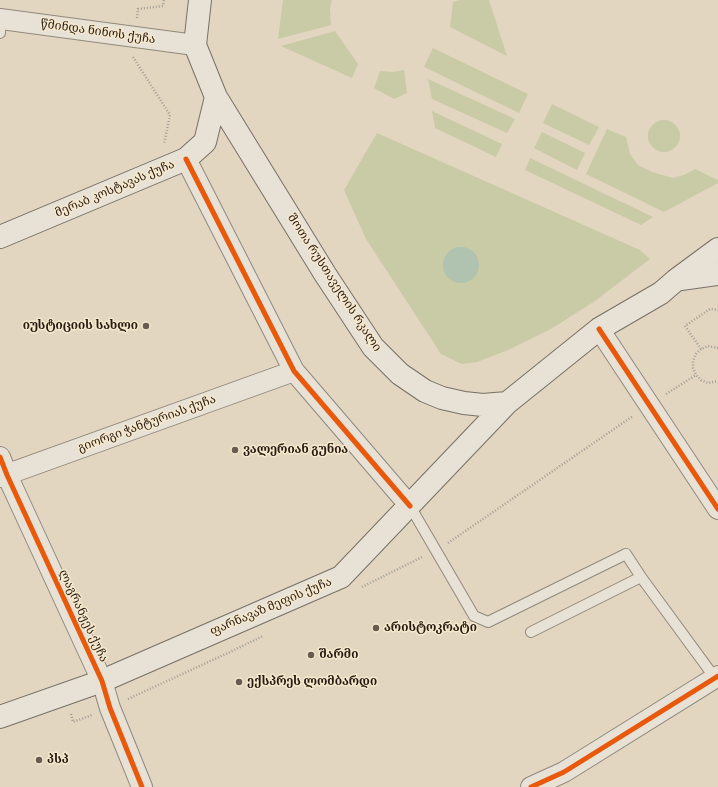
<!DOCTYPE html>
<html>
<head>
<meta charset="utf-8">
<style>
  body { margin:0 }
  canvas { display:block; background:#e2d6c0 }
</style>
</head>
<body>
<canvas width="718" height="787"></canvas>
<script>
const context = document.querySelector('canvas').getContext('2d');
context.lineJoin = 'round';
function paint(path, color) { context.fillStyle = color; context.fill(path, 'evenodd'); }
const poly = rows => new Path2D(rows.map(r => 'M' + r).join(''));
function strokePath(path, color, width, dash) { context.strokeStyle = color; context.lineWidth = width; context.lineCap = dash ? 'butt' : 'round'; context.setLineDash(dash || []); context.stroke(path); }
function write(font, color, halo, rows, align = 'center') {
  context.font = font + ' "Gentium Book Plus","Noto Serif Georgian",serif'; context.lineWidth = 3; context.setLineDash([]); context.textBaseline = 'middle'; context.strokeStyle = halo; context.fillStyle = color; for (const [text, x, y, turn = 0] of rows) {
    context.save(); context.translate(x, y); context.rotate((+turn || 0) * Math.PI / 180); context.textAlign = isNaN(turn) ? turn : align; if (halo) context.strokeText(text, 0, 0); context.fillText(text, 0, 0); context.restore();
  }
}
paint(poly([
  [283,0,332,0,330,9,331,25,278,39],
  [459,0,489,0,507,56,450,27,453,2],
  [335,31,358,64,352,78,281,46],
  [433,48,528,94,519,113,424,67],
  [404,70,407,93,394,99,374,88,380,71,393,72],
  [428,79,515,119,507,133,432,99],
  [552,104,599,127,589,145,543,123],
  [432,111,502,144,496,157,435,128],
  '648 136a16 16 0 1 1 32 0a16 16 0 1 1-32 0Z',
  [607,129,626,137,630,154,638,165,652,172,673,178,684,175,695,169,718,180,718,183,664,212,586,174],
  [542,132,585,153,577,170,534,148],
  [377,133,640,250,650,259,595,301,551,329,508,350,477,362,462,364,441,354,366,239,344,190],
  [530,158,653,217,641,225,525,170]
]), '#c9caa6');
paint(poly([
  '443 265a18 18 0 1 1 36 0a18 18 0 1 1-36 0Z'
]), '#b0c3b1');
const lane = poly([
  [0,33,1,19],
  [410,506,474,616,488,622,626,554,641,577],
  [531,632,641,577,715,678]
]);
const street = poly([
  [0,19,195,45],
  [186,159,294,371,410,506],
  [599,329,718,509],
  [0,457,7,475,102,681,110,708,142,787],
  [0,477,294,371],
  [531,787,564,772,718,676]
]);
const secondary = poly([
  [200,0,195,45,216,97,325,274,373,347,400,374,425,391,442,398,464,403,483,405,507,403],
  [0,237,186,159,205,142,216,97],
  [681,279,718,274],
  [0,717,102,681,341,577,507,403,599,329,661,293,676,280,718,249]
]);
strokePath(lane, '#92897c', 12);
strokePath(street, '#92897c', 22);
strokePath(secondary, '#777065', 24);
strokePath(poly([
  [137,18,138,9,163,6,164,0],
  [133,57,170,115,164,144],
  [718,348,708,346,701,349,696,354,693,361,693,368,696,375,701,380,708,383,718,381],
  [701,349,685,326,710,309,718,310],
  [666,394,696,375],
  [448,543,633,416],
  [362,587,422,557],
  [128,699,228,653,263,636],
  [71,714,73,722,92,715]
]), '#a39e95', 2.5, [1, 2]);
strokePath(lane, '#e7e1d6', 10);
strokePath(street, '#e7e1d6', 20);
strokePath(secondary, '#e7e1d6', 22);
strokePath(poly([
  [186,159,294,371,410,506],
  [599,329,718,509],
  [0,457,7,475,102,681,110,708,142,787],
  [531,787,564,772,718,676]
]), '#e8590c', 5);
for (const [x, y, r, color] of [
  [146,326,4,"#685c50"],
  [235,450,4,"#685c50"],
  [376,628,4,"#685c50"],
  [311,655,4,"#685c50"],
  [239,682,4,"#685c50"],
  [39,760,4,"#685c50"]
]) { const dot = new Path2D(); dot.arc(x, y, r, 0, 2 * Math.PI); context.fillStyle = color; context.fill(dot); strokePath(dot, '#f6e8cc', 1.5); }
write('12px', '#271b13', '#f6e8cc', [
  ["წმინდა ნინოს ქუჩა",98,32,8],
  ["მერაბ კოსტავას ქუჩა",115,189,-23],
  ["შოთა რუსთაველის რკალი",334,283,57],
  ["გიორგი ჭანტურიას ქუჩა",147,424,-20],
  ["ფარნავაზ მეფის ქუჩა",271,607,-23],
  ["ლაგრანჟეს ქუჩა",83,616,65]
]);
write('bold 12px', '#271b13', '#f6e8cc', [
  ["იუსტიციის სახლი",138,326,"right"],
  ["ვალერიან გუნია",243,450],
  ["არისტოკრატი",384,628],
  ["შარმი",319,655],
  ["ექსპრეს ლომბარდი",247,682],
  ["პსპ",47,760]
], 'left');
</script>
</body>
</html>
